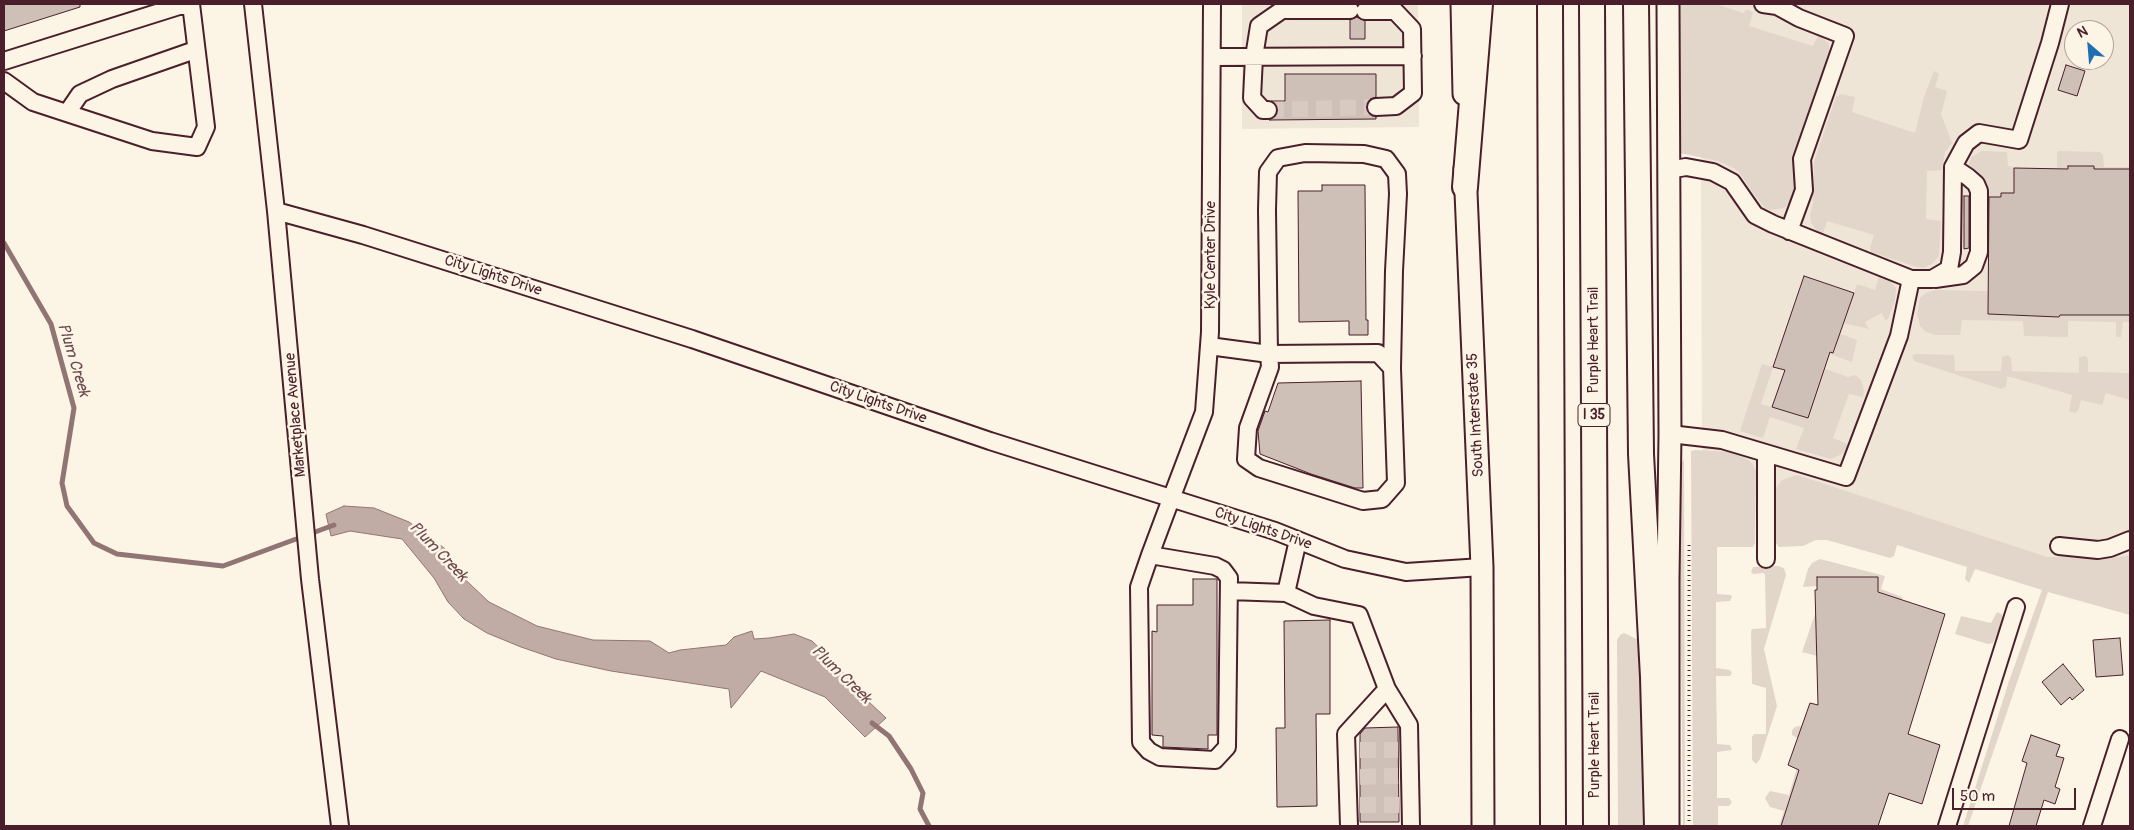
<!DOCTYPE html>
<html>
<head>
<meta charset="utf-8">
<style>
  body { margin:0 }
  #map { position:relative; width:2134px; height:830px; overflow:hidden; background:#fcf5e5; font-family:Pangolin,sans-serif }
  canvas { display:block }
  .frame { position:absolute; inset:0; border:5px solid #4a1f2b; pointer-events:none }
  .north { position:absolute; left:2064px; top:20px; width:50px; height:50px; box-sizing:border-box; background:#fcf5e5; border:1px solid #b59f9b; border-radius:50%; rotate:333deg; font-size:14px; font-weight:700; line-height:20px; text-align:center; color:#4a1f2b }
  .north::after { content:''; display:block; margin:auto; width:18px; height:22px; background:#1f6fb2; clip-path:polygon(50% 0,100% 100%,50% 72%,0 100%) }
  .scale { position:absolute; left:1952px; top:788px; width:124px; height:22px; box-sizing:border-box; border:2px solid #4a1f2b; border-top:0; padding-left:6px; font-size:15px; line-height:18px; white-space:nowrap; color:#4a1f2b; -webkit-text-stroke:4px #fcf5e5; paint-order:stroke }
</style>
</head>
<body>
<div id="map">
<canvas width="2134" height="830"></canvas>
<div class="frame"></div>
<div class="north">N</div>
<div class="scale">50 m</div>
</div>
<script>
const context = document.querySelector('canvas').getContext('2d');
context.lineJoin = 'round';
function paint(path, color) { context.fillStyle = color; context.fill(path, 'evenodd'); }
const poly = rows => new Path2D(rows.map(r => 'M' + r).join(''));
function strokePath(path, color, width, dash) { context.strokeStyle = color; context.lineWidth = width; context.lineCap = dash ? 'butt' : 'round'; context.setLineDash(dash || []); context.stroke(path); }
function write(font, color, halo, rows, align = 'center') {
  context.font = font + ' Pangolin,sans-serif'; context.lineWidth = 5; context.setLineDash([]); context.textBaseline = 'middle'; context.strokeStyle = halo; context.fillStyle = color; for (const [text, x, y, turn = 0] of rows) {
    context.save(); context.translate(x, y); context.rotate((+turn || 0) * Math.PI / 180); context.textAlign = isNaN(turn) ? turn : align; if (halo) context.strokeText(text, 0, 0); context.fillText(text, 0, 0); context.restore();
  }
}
paint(poly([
  [1242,4,1418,4,1419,127,1242,129],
  [1702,4,2130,4,2130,613,1783,498,1755,478,1702,461,1701,182],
  [2074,30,2104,30,2104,60,2074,60]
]), '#eee5d7');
paint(poly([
  [1680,4,1716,4,1743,13,1747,9,1753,13,1749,26,1813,46,1819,34,1829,44,1829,54,1796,155,1795,192,1793,200,1784,208,1770,210,1765,208,1749,188,1740,173,1734,168,1718,161,1680,153,1678,8],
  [1934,71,1939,74,1935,87,1947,91,1941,114,1952,143,1945,152,1942,170,1927,171,1926,219,1941,221,1939,256,1932,264,1923,268,1914,266,1871,252,1870,248,1874,235,1827,221,1823,234,1820,235,1817,232,1811,222,1810,215,1813,203,1814,162,1836,97,1841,94,1855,97,1852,112,1915,133,1924,97],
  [1982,151,2007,152,2008,166,2014,167,2014,193,2001,193,2001,197,1989,197,1989,188,1987,183,1969,165,1971,157],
  [2059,151,2100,152,2103,155,2104,167,2130,167,2130,169,2094,169,2094,166,2057,169,2057,153],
  [1882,275,1888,278,1896,288,1895,300,1888,319,1885,320,1882,313,1865,322,1869,329,1843,323,1857,284,1875,290,1879,276],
  [1935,290,1988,291,1988,314,2059,317,2060,315,2130,315,2130,322,2123,322,2121,337,2117,337,2116,334,2116,322,2068,321,2068,337,2024,336,2023,321,1962,320,1960,335,1935,335,1926,332,1920,326,1917,314,1920,298,1926,293],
  [1840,334,1857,340,1852,362,1830,354,1830,352,1834,353],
  [1916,354,1954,355,1955,371,2001,371,2002,357,2008,355,2011,358,2012,371,2079,373,2079,357,2086,356,2088,359,2088,372,2130,373,2130,400,2106,393,2102,405,2081,400,2078,411,2074,413,2069,411,2072,395,2011,377,2007,377,2006,387,2001,389,1914,361,1912,355],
  [1762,364,1773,367,1761,404,1808,418,1825,369,1848,377,1855,375,1861,380,1864,390,1863,397,1849,394,1833,438,1848,444,1848,446,1842,454,1831,459,1796,449,1804,428,1770,417,1763,438,1740,431],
  [1695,450,1728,452,1747,459,1753,464,1756,471,1755,543,1753,547,1717,547,1717,594,1731,595,1732,597,1730,601,1716,602,1716,668,1730,670,1732,673,1730,676,1716,676,1717,744,1730,745,1732,750,1717,752,1717,798,1729,798,1732,802,1729,806,1718,806,1718,826,1693,826,1691,451],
  [1684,459,1685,826,1683,826,1679,480,1679,468],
  [1797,475,2047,557,2114,558,2130,555,2130,615,2048,592,1968,826,1963,826,2009,681,2042,590,1975,569,1969,583,1965,579,1967,567,1897,545,1894,556,1890,558,1827,540,1816,540,1803,546,1779,547,1773,540,1776,488,1782,480],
  [1820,559,1885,576,1881,589,1902,597,1902,600,1878,592,1878,577,1817,577,1817,586,1803,587,1808,569,1812,563],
  [1778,566,1784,568,1786,575,1764,649,1777,706,1760,759,1756,764,1752,760,1752,737,1754,734,1766,734,1766,688,1752,684,1751,631,1752,629,1766,628,1765,575,1764,573,1753,574,1751,572,1753,567],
  [1816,611,1817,611,1817,656,1802,652],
  [1997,612,2002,614,2003,619,1993,643,1988,644,1955,634,1961,616,1991,623],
  [1624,633,1639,640,1647,826,1618,826,1617,640,1620,635],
  [1798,726,1812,728,1781,826,1779,826,1784,811,1770,807,1765,798,1770,791,1789,795,1805,740,1795,737,1792,735,1792,730,1795,727]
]), '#e2d5ca');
const water = poly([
  [344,506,374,508,409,522,444,548,456,571,489,602,537,626,593,640,650,641,669,653,680,650,726,645,734,637,752,631,754,639,769,638,794,634,812,641,832,660,868,701,886,718,865,737,825,697,761,671,731,708,729,689,611,671,556,659,521,647,487,633,464,619,448,602,434,578,402,539,350,531,331,536,326,514,344,506]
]);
paint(water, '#c0aca5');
strokePath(water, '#917474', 1);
strokePath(poly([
  [4,243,51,324,74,408,62,483,67,506,94,543,117,554,223,566,334,525],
  [872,723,889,736,911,769,923,793,920,809,929,826]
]), '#917474', 5);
const building = poly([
  [4,4,80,4,80,7,4,31,4,4],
  [1357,17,1365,21,1365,39,1350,39,1350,20,1357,17],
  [2066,65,2085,71,2077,96,2058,90,2066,65],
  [1285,74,1376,74,1376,97,1370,99,1366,107,1368,113,1376,117,1376,119,1269,120,1276,115,1278,110,1276,105,1271,101,1285,101,1285,74],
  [2068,166,2094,166,2094,169,2130,169,2130,315,2060,315,2059,317,1988,314,1989,197,2001,197,2001,193,2014,193,2014,168,2068,169,2068,166],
  [1322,185,1365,185,1366,320,1368,320,1368,335,1349,335,1349,321,1299,322,1298,191,1322,191,1322,185],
  [1964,196,1969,196,1969,248,1964,249,1964,196],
  [1804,276,1854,293,1833,353,1830,352,1808,418,1772,407,1785,370,1773,367,1804,276],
  [1361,381,1363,488,1355,488,1311,474,1260,454,1258,431,1265,411,1268,412,1278,383,1361,381],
  [1817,577,1878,577,1878,592,1945,614,1908,734,1940,745,1922,804,1889,793,1878,826,1781,826,1799,770,1788,765,1810,703,1818,705,1815,590,1817,590,1817,577],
  [1193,579,1217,579,1217,735,1208,735,1208,749,1163,747,1163,736,1152,735,1152,631,1157,632,1157,605,1193,605,1193,579],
  [1330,620,1330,714,1316,714,1317,806,1277,807,1276,728,1285,728,1284,621,1330,620],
  [2120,638,2123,675,2096,677,2093,640,2120,638],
  [2063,664,2084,690,2072,700,2070,697,2061,705,2042,682,2063,664],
  [1398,727,1399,822,1360,822,1360,734,1365,728,1398,727],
  [2031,735,2060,745,2056,756,2064,758,2055,787,2060,789,2055,804,2044,800,2036,826,2009,826,2027,763,2022,761,2031,735]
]);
paint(building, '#cfc0b7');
strokePath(building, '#4a1f2b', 1);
strokePath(poly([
  [1268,110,1376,107],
  [1360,750,1398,750],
  [1360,777,1398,776],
  [1360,805,1399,805]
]), '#d8cac0', 16, [16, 8]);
const minor = poly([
  [253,4,276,211,310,579,340,826],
  [1763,4,1777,6,1799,18,1845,36,1802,159,1804,190,1789,231],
  [1365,11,1395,11,1412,29,1413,93,1396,106,1376,107],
  [1212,57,1413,56],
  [4,61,179,6,191,6],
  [4,81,33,102,152,141,197,147,206,127,191,4],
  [1268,110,1263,110,1252,98,1254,57,1259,26,1282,10,1350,10],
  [67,113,80,94,112,79,195,50],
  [1668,170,1686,167,1713,172,1732,182,1755,215,1773,224,1911,279,1932,279,1949,269,1952,252,1953,167,1966,143,1979,133,2019,140,2050,43,2060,4],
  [276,211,363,235,692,339,990,441,1275,531,1345,559,1406,572,1482,567],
  [1935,279,1963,275,1974,266,1979,252,1979,191,1976,184,1968,177,1953,167],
  [1209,346,1269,354,1270,367,1248,428,1246,459,1259,468,1363,501,1382,499,1396,483,1392,368,1378,353,1269,354,1267,210,1268,172,1278,158,1305,153,1364,154,1386,159,1397,174,1398,194,1394,271,1392,368],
  [1670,434,1722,440,1846,477,1899,336,1911,279],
  [1298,540,1286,593,1314,606,1359,615,1387,689,1409,725,1411,826],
  [2059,546,2098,550,2110,548,2130,540],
  [1150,555,1215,566,1223,570,1229,578,1227,747,1215,760,1160,757,1149,751,1141,742,1139,587,1150,555,1171,499,1204,412,1210,332,1212,4],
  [1766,559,1766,454],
  [1229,591,1286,593],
  [1349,826,1346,734,1387,689],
  [1947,826,2016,607],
  [2092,826,2120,739]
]);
const major = poly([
  [1462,4,1464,94],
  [1668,4,1670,434,1668,579,1668,826],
  [1465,169,1482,567,1483,826]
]);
const highway = poly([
  [1550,4,1553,826],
  [1592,4,1596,826],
  [1636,4,1641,454,1653,677,1657,826],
  [1465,187,1480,4]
]);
strokePath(minor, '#4a1f2b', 20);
strokePath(major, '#4a1f2b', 25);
strokePath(highway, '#4a1f2b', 28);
strokePath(poly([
  [1689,826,1689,544]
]), '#4a1f2b', 3, [1, 4]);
strokePath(minor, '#fcf5e5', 16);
strokePath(major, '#fcf5e5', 21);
strokePath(highway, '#fcf5e5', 24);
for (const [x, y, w] of [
  [1594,415,32]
]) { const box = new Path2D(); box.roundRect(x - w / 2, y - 11.5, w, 23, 4); context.fillStyle = '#fcf5e5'; context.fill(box); strokePath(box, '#4a1f2b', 1); }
write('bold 14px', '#4a1f2b', null, [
  ["I 35",1594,415]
]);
write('15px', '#4a1f2b', '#fcf5e5', [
  ["Kyle Center Drive",1211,255,-90],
  ["City Lights Drive",493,276,18],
  ["Purple Heart Trail",1594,340,-90],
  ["City Lights Drive",878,403,19],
  ["Marketplace Avenue",296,415,-95],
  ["South Interstate 35",1476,415,-93],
  ["City Lights Drive",1263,529,19],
  ["Purple Heart Trail",1595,745,-90]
]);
write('italic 16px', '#6d4950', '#fcf5e5', [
  ["Plum Creek",73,360,73],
  ["Plum Creek",438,552,46],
  ["Plum Creek",841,675,44]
]);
</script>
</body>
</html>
